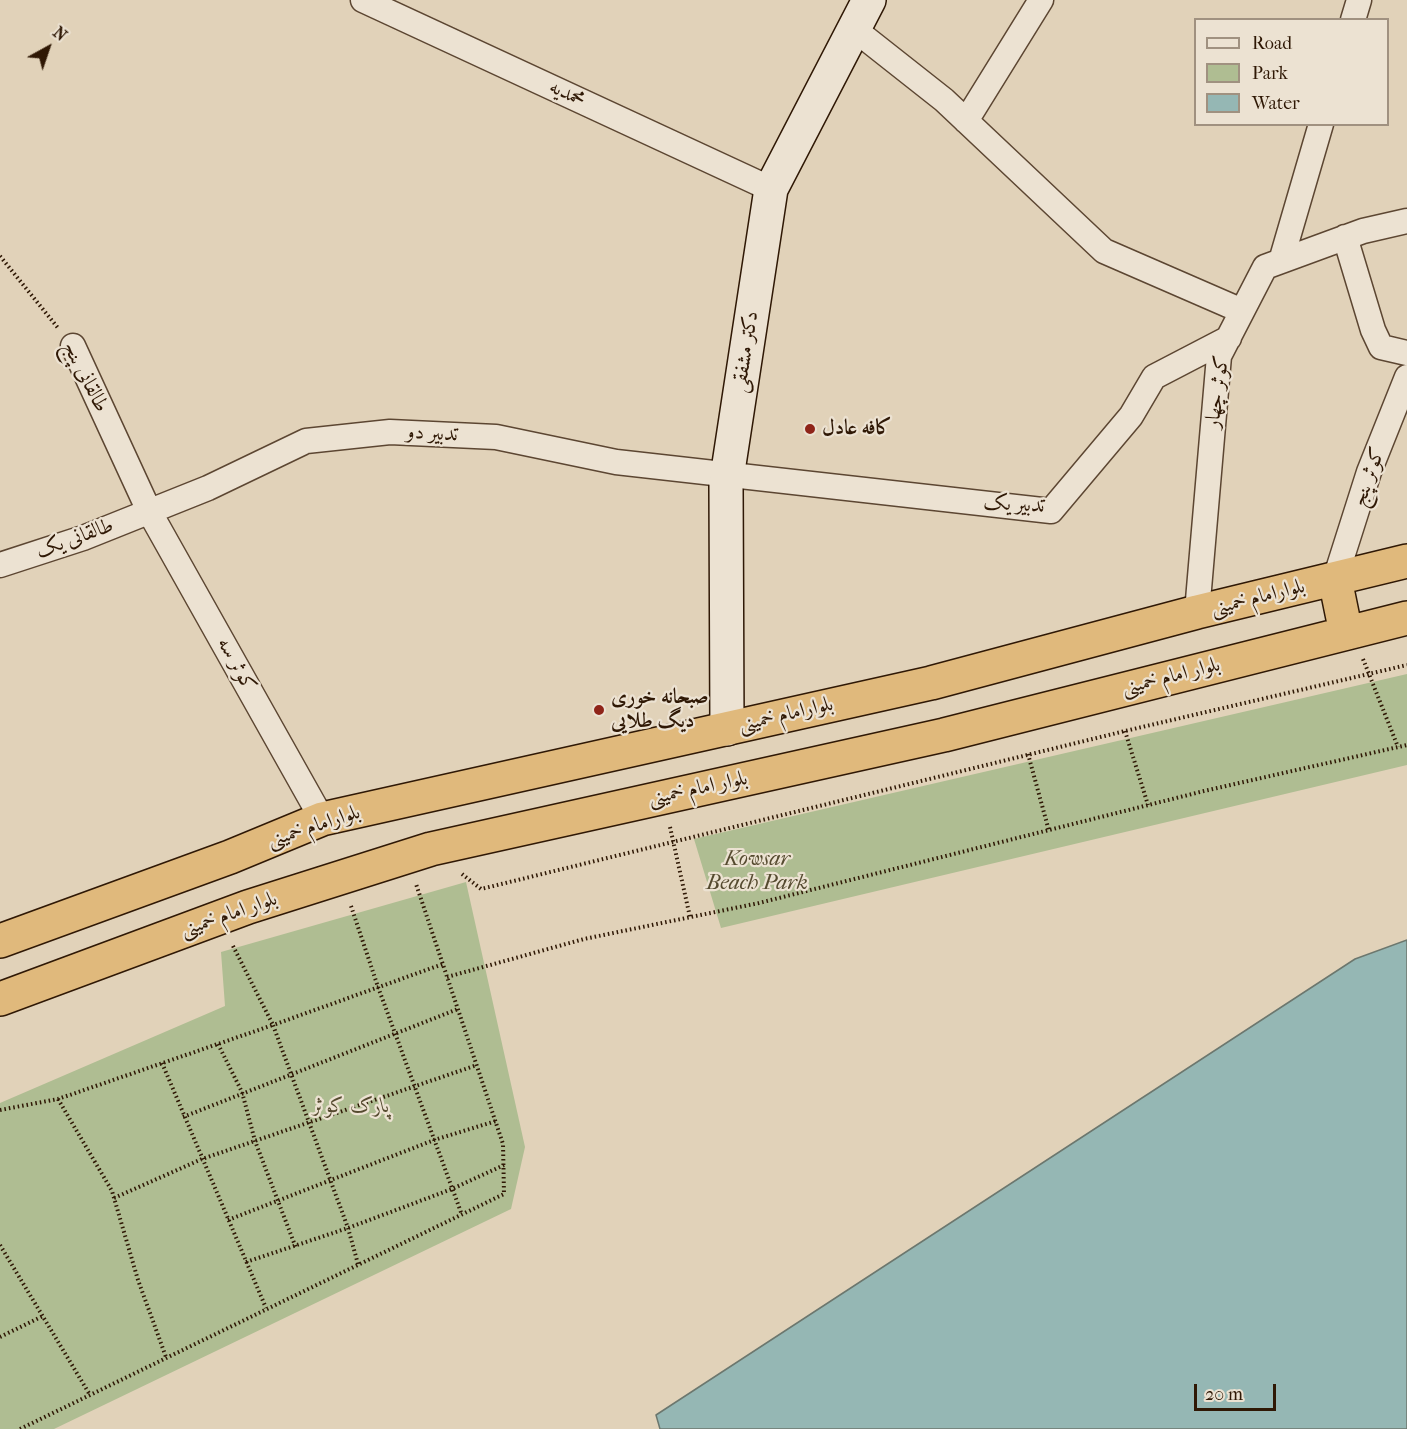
<!DOCTYPE html>
<html>
<head>
<meta charset="utf-8">
<style>
  body { margin:0 }
  #map { position:relative; width:1407px; height:1429px; overflow:hidden; background:#e1d2b9; font-family:"IM FELL French Canon",serif }
  canvas { display:block }
  .legend { position:absolute; left:1194px; top:18px; width:195px; height:108px; box-sizing:border-box; background:#ece2d2; border:2px solid #a09180; margin:0; padding:8px 10px; list-style:none; font-size:18px; color:#2f1805 }
  .legend li { display:flex; align-items:center; gap:12px; height:30px }
  .legend b { width:30px; border:2px solid #a09180 }
  .north { position:absolute; left:18px; top:18px; width:60px; height:60px; -webkit-text-stroke:4px #ece2d2; paint-order:stroke; rotate:40deg; font-size:16px; font-weight:700; line-height:24px; text-align:center; color:#2f1805 }
  .north::after { content:''; display:block; margin:auto; width:21px; height:27px; background:#2f1805; clip-path:polygon(50% 0,100% 100%,50% 72%,0 100%) }
  .scale { position:absolute; left:1194px; top:1384px; width:82px; height:27px; box-sizing:border-box; border:3px solid #2f1805; border-top:0; padding-left:8px; font-size:18px; line-height:21px; white-space:nowrap; color:#2f1805; -webkit-text-stroke:4px #ece2d2; paint-order:stroke }
</style>
</head>
<body>
<div id="map">
<canvas width="1407" height="1429"></canvas>
<ul class="legend">
<li><b style="height:8px;background:#ece2d2"></b>Road</li>
<li><b style="height:16px;background:#afbd92"></b>Park</li>
<li><b style="height:16px;background:#95b7b4"></b>Water</li>
</ul>
<div class="north">N</div>
<div class="scale">20 m</div>
</div>
<script>
const context = document.querySelector('canvas').getContext('2d');
context.lineJoin = 'round';
function paint(path, color) { context.fillStyle = color; context.fill(path, 'evenodd'); }
const poly = rows => new Path2D(rows.map(r => 'M' + r).join(''));
function strokePath(path, color, width, dash) { context.strokeStyle = color; context.lineWidth = width; context.lineCap = dash ? 'butt' : 'round'; context.setLineDash(dash || []); context.stroke(path); }
function write(font, color, halo, rows, align = 'center') {
  context.font = font + ' "IM FELL French Canon",Amiri,serif'; context.lineWidth = 4.5; context.setLineDash([]); context.textBaseline = 'middle'; context.strokeStyle = halo; context.fillStyle = color; for (const [text, x, y, turn = 0] of rows) {
    context.save(); context.translate(x, y); context.rotate((+turn || 0) * Math.PI / 180); context.textAlign = isNaN(turn) ? turn : align; if (halo) context.strokeText(text, 0, 0); context.fillText(text, 0, 0); context.restore();
  }
}
paint(poly([
  [1407,674,1407,765,721,928,694,839],
  [466,882,525,1147,511,1209,54,1429,0,1429,0,1103,225,1006,221,952]
]), '#afbd92');
const water = poly([
  [1407,940,1407,1429,660,1429,656,1415,1355,959,1407,940]
]);
paint(water, '#95b7b4');
strokePath(water, '#6c776e', 1.5);
const street = poly([
  [363,0,771,189],
  [1353,20,1359,0],
  [854,29,944,100,1104,251,1242,311],
  [966,121,1041,0],
  [1345,237,1373,330,1381,347,1407,353],
  [1281,261,1321,124],
  [73,346,149,511,322,819],
  [0,565,83,538,208,488,306,441,390,432,496,437,616,462,1051,511,1131,416,1154,377,1229,338],
  [1335,579,1369,472,1407,377],
  [1197,612,1219,356,1265,267,1363,231,1407,221]
]);
const secondary = poly([
  [727,729,726,484,771,189,869,0]
]);
const highway = poly([
  [1335,579,1346,633],
  [0,941,230,857,322,819,931,683,1197,612,1407,561],
  [0,999,248,907,431,849,944,735,1407,618]
]);
strokePath(street, '#5c4632', 27);
strokePath(secondary, '#2f1805', 36);
strokePath(highway, '#2f1805', 36);
strokePath(poly([
  [0,256,58,328],
  [1363,659,1398,747],
  [1125,731,1148,805],
  [1028,754,1049,831],
  [670,827,690,917],
  [462,874,481,889,1125,731,1407,665],
  [351,906,378,987,462,1215],
  [447,977,584,939,759,903,1204,791,1407,745],
  [218,1044,242,1092,255,1141,296,1248],
  [162,1063,266,1308],
  [58,1099,112,1191,138,1280,166,1357],
  [0,1110,58,1099,273,1025,232,944],
  [183,1117,458,1009],
  [114,1198,202,1159,477,1065],
  [228,1220,434,1140,496,1121],
  [0,1245,90,1395],
  [246,1262,348,1228,452,1189,504,1165],
  [358,1264,348,1228,273,1025,443,964],
  [0,1337,43,1316],
  [20,1429,504,1194,503,1144,416,884]
]), '#2f1805', 4, [1.5, 3]);
strokePath(street, '#ece2d2', 24);
strokePath(secondary, '#ece2d2', 33);
strokePath(highway, '#e0b97c', 33);
for (const [x, y, r, color] of [
  [810,429,6,"#8f2418"],
  [599,710,6,"#8f2418"]
]) { const dot = new Path2D(); dot.arc(x, y, r, 0, 2 * Math.PI); context.fillStyle = color; context.fill(dot); strokePath(dot, '#ece2d2', 2); }
write('21px', '#2f1805', '#ece2d2', [
  ["محمدیه",567,94,25],
  ["دکتر مشفقی",746,352,-81],
  ["طالقانی پنج",85,377,63],
  ["کوثر چهار",1218,392,-82],
  ["تدبیر دو",432,434,3],
  ["کوثر پنج",1369,477,-70],
  ["تدبیر یک",1014,505,3],
  ["طالقانی یک",75,539,-20],
  ["بلوارامام خمینی",1258,598,-14],
  ["کوثر سه",236,665,61],
  ["بلوار امام خمینی",1171,677,-14],
  ["بلوارامام خمینی",786,715,-13],
  ["بلوار امام خمینی",698,789,-12],
  ["بلوارامام خمینی",314,827,-18],
  ["بلوار امام خمینی",229,915,-19]
]);
write('bold 21px', '#2f1805', '#ece2d2', [
  ["کافه عادل",822,429],
  ["صبحانه خوری",611,698],
  ["دیگ طلایی",611,722]
], 'left');
write('italic 21px', '#554a2f', '#ece2d2', [
  ["Kowsar",757,860],
  ["Beach Park",757,884],
  ["پارک کوثر",351,1107]
]);
</script>
</body>
</html>
